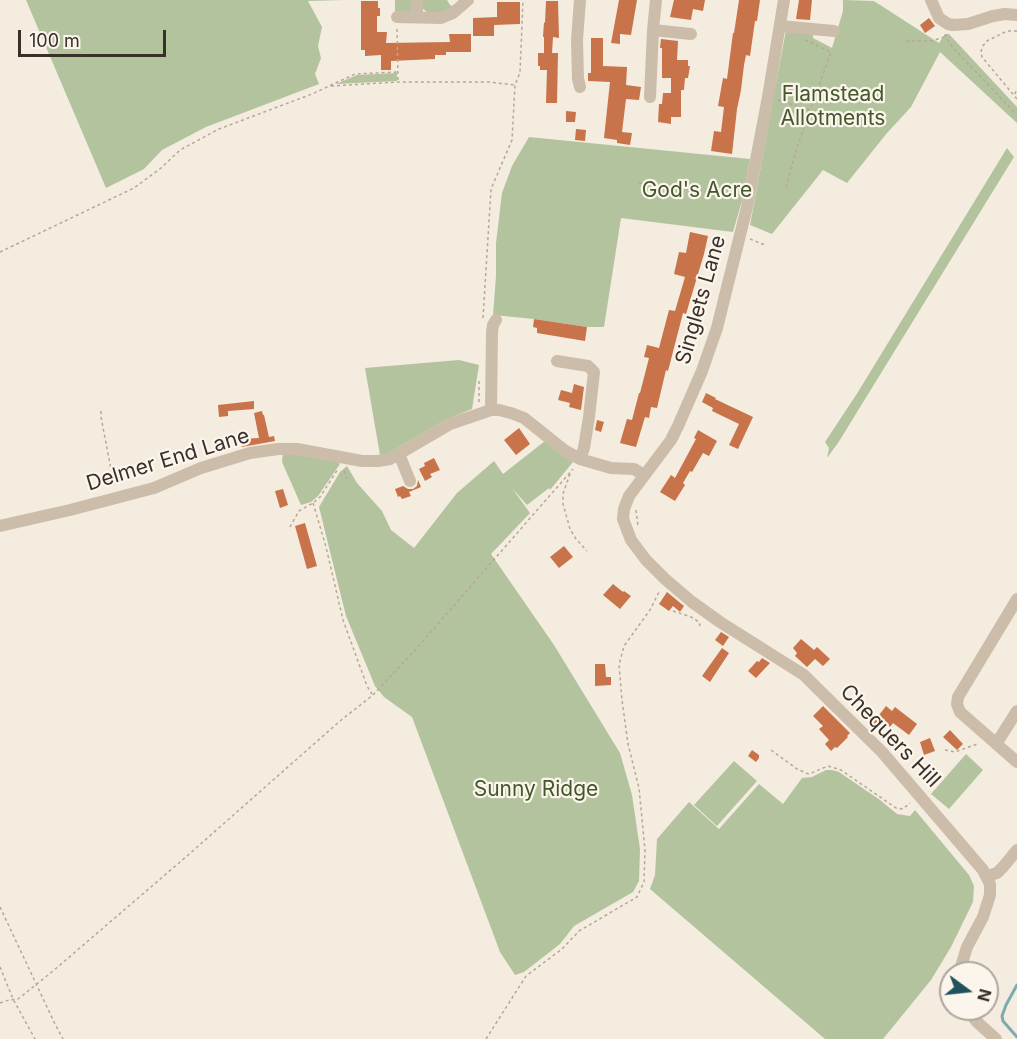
<!DOCTYPE html>
<html>
<head>
<meta charset="utf-8">
<style>
  body { margin:0 }
  #map { position:relative; width:1017px; height:1039px; overflow:hidden; background:#f3ecdf; font-family:Inter,sans-serif }
  canvas { display:block }
  .north { position:absolute; left:939px; top:961px; width:60px; height:60px; box-sizing:border-box; background:#fbf5ec; border:2px solid #aea69e; border-radius:50%; rotate:105deg; font-size:16px; font-weight:700; line-height:24px; text-align:center; color:#3a302a }
  .north::after { content:''; display:block; margin:auto; width:21px; height:27px; background:#1e535c; clip-path:polygon(50% 0,100% 100%,50% 72%,0 100%) }
  .scale { position:absolute; left:18px; top:30px; width:148px; height:27px; box-sizing:border-box; border:3px solid #3a302a; border-top:0; padding-left:8px; font-size:18px; line-height:21px; white-space:nowrap; color:#3a302a; -webkit-text-stroke:4px #fbf5ec; paint-order:stroke }
</style>
</head>
<body>
<div id="map">
<canvas width="1017" height="1039"></canvas>
<div class="north">N</div>
<div class="scale">100 m</div>
</div>
<script>
const context = document.querySelector('canvas').getContext('2d');
context.lineJoin = 'round';
function paint(path, color) { context.fillStyle = color; context.fill(path, 'evenodd'); }
const poly = rows => new Path2D(rows.map(r => 'M' + r).join(''));
function strokePath(path, color, width, dash) { context.strokeStyle = color; context.lineWidth = width; context.lineCap = dash ? 'butt' : 'round'; context.setLineDash(dash || []); context.stroke(path); }
function write(font, color, halo, rows, align = 'center') {
  context.font = font + ' Inter,sans-serif'; context.lineWidth = 4.5; context.setLineDash([]); context.textBaseline = 'middle'; context.strokeStyle = halo; context.fillStyle = color; for (const [text, x, y, turn = 0] of rows) {
    context.save(); context.translate(x, y); context.rotate((+turn || 0) * Math.PI / 180); context.textAlign = isNaN(turn) ? turn : align; if (halo) context.strokeText(text, 0, 0); context.fillText(text, 0, 0); context.restore();
  }
}
paint(poly([
  [26,0,344,0,308,1,322,27,318,46,321,58,315,74,319,84,206,127,162,150,144,169,106,188],
  [395,0,413,0,412,10,410,12,395,13],
  [420,0,447,0,450,5,455,7,445,13,427,12,422,8],
  [843,0,874,1,939,43,945,34,949,34,1017,107,1017,123,940,52,911,107,887,133,847,183,823,170,772,234,750,225,786,30,813,33,813,38,832,48,843,11],
  [397,73,397,81,336,84,357,75],
  [529,137,750,159,743,197,733,232,621,218,604,327,587,327,534,319,493,315,496,276,496,243,502,193,512,166],
  [1007,148,1014,157,838,443,827,458,829,448,825,442,858,392],
  [459,360,479,365,472,409,445,420,387,454,380,455,365,368],
  [545,441,573,462,550,490,549,488,527,505,512,488,530,513,491,554,554,645,620,753,632,795,640,849,639,881,633,892,574,926,560,944,524,972,515,975,500,952,412,717,384,697,375,686,346,616,319,507,340,472,347,466,357,483,382,511,391,530,414,548,457,493,494,461,503,474],
  [283,452,338,462,340,464,318,496,311,502,301,505,282,462],
  [966,754,983,770,949,809,931,794],
  [734,761,757,781,717,826,694,805],
  [826,770,832,770,839,772,880,800,897,814,910,816,915,810,969,875,974,886,973,902,951,947,931,980,883,1039,825,1039,650,889,655,875,657,839,689,802,719,829,759,784,783,804,802,778,812,777]
]), '#b3c39e');
strokePath(poly([
  [1017,985,1006,1005,1002,1016,1003,1021,1017,1037]
]), '#7daab1', 3);
paint(poly([
  [619,0,637,0,631,35,620,34,620,44,611,43],
  [674,0,705,0,703,11,693,9,691,20,670,17],
  [739,0,760,0,757,21,755,21,750,56,746,55,744,65,741,90,737,109,732,154,711,151,714,131,721,132,724,107,718,106,723,78,727,79,733,33,734,33],
  [799,0,812,0,810,20,796,19],
  [361,1,378,1,378,8,380,8,380,16,377,16,377,32,387,32,386,43,450,42,449,34,471,34,471,52,446,52,446,55,435,55,435,59,391,61,391,70,381,70,381,55,365,56,365,50,361,50],
  [546,1,558,1,559,38,553,37,552,53,558,53,557,103,546,103,547,70,540,70,540,66,538,66,538,53,544,53,544,37,543,37,544,22,545,23],
  [497,2,520,2,520,24,494,25,494,36,473,36,473,18,497,17],
  [929,18,935,26,925,33,920,25],
  [591,38,603,38,603,66,627,67,626,85,641,87,639,100,626,99,622,132,632,133,630,145,617,143,617,140,604,138,610,82,588,81,588,73,591,73],
  [661,39,678,41,677,60,688,60,688,66,690,66,688,78,685,78,684,90,681,90,681,117,671,117,671,124,658,122,659,104,662,104,663,93,671,93,671,78,662,78,662,48,660,48],
  [566,111,576,112,575,122,566,122],
  [576,129,586,130,585,141,575,140],
  [690,232,708,236,704,254,686,314,683,313,668,371,666,370,657,408,651,407,649,418,645,417,636,447,620,443,627,419,632,420,639,393,640,393,649,358,644,357,647,345,659,348,669,310,675,311,685,277,674,274,679,252,686,253],
  [534,319,587,327,585,341,537,333,537,328,533,327],
  [574,384,584,387,581,410,569,407,570,403,558,400,561,390,572,393],
  [706,393,716,398,715,399,753,417,738,449,729,445,739,424,712,411,713,408,702,402],
  [254,401,254,409,228,411,228,416,219,417,218,405],
  [262,411,263,415,264,415,269,437,274,436,275,441,242,447,241,439,259,438,254,413],
  [597,420,604,422,601,432,595,430],
  [519,428,530,444,516,455,504,440],
  [698,430,717,441,709,456,703,453,692,472,690,471,683,483,685,485,675,501,660,492,671,475,675,478,696,439,694,438],
  [434,458,440,470,430,474,432,477,425,481,419,469,425,466,424,463],
  [418,480,421,487,409,492,411,496,402,499,400,496,398,497,395,489,403,486,408,489,413,489,417,486],
  [283,489,288,505,280,508,275,491],
  [305,523,317,566,307,569,295,526],
  [564,546,573,557,559,568,550,557],
  [613,584,623,592,624,591,631,596,620,609,603,595],
  [667,592,684,606,680,612,673,606,669,611,659,604],
  [721,632,729,637,723,646,715,640],
  [801,639,814,650,817,647,830,659,823,666,815,659,807,667,795,656,797,653,793,648],
  [722,648,729,653,710,682,702,676],
  [762,658,770,663,756,678,748,671,757,661,759,662],
  [595,664,605,664,606,677,611,677,611,685,595,686],
  [823,706,850,733,847,736,848,737,837,748,835,747,831,751,825,744,829,740,819,729,823,726,813,716],
  [886,706,892,711,895,707,917,724,909,735,893,723,890,727,887,724,882,730,873,723],
  [950,730,963,744,957,750,943,737],
  [930,738,935,751,924,755,920,742],
  [752,750,759,755,759,758,756,762,748,756]
]), '#c87349');
strokePath(poly([
  [397,29,398,81],
  [1017,31,1007,31,987,41,982,47,981,52,982,57,1017,99],
  [946,34,945,36,954,49,1017,115],
  [906,41,932,41,944,37],
  [331,86,398,82,489,82,515,85],
  [1015,94,1017,88],
  [778,100,810,110],
  [639,183,736,196],
  [786,187,797,147,831,52,805,40],
  [750,239,765,245],
  [0,252,134,188,161,168,180,150,219,129,312,94,355,74,397,72],
  [483,318,491,189,512,140,515,85,520,73,523,0],
  [479,402,479,380],
  [101,411,101,417,114,485],
  [344,471,347,479],
  [570,474,563,494,563,504,570,529,576,539,587,551],
  [313,503,326,547,343,620,367,686,372,694],
  [636,510,638,526],
  [290,527,299,511,313,503,320,497,338,469],
  [673,611,691,617,699,622,700,626],
  [771,750,797,769,806,773,809,774,828,766,841,770,896,808,903,809,910,803],
  [945,750,955,752,977,744],
  [0,907,55,1024,63,1039],
  [0,967,13,999,35,1039],
  [0,1003,9,1000,18,999,53,971,187,856,340,721,373,695,416,649,573,469],
  [486,1039,526,976,562,949,579,931,637,897,644,882,645,850,639,788,628,744,622,700,619,665,624,646,650,610,660,590]
]), '#b8a794', 1.5, [3, 3]);
strokePath(poly([
  [580,0,577,40,578,79,580,87],
  [656,0,653,30,691,34],
  [784,0,768,97,747,207,717,328,702,371,678,426,671,440,629,496,624,509,623,519,631,540,646,560,665,579,692,602,720,622,804,675,815,686,882,752,983,870,990,884,990,895,983,917,967,947,959,973],
  [931,0,939,18,948,24,953,25,968,24,993,16,1005,14,1017,15],
  [397,17,441,18,453,13,468,0],
  [417,17,417,0],
  [780,26,834,31],
  [650,97,653,30],
  [557,361,588,366,594,372,589,417,584,448,580,459],
  [491,410,492,332,493,325,496,320],
  [399,454,410,481],
  [0,526,70,510,154,488,201,468,250,453,278,449,297,449,362,461,378,461,390,459,450,424,491,410,499,410,511,413,524,418,564,450,580,459,611,468,634,469,644,475],
  [1017,599,958,697,957,704,960,712,1017,762],
  [996,744,1017,711],
  [987,876,997,873,1003,867,1017,850],
  [967,1009,977,1022,996,1039]
]), '#ccbdaa', 12);
write('21px', '#45582d', '#fbf5ec', [
  ["Flamstead",833,95],
  ["Allotments",833,119],
  ["God's Acre",697,191],
  ["Sunny Ridge",536,790]
]);
write('21px', '#3a302a', '#fbf5ec', [
  ["Singlets Lane",701,300,-74],
  ["Delmer End Lane",168,460,-17],
  ["Chequers Hill",890,736,46]
]);
</script>
</body>
</html>
